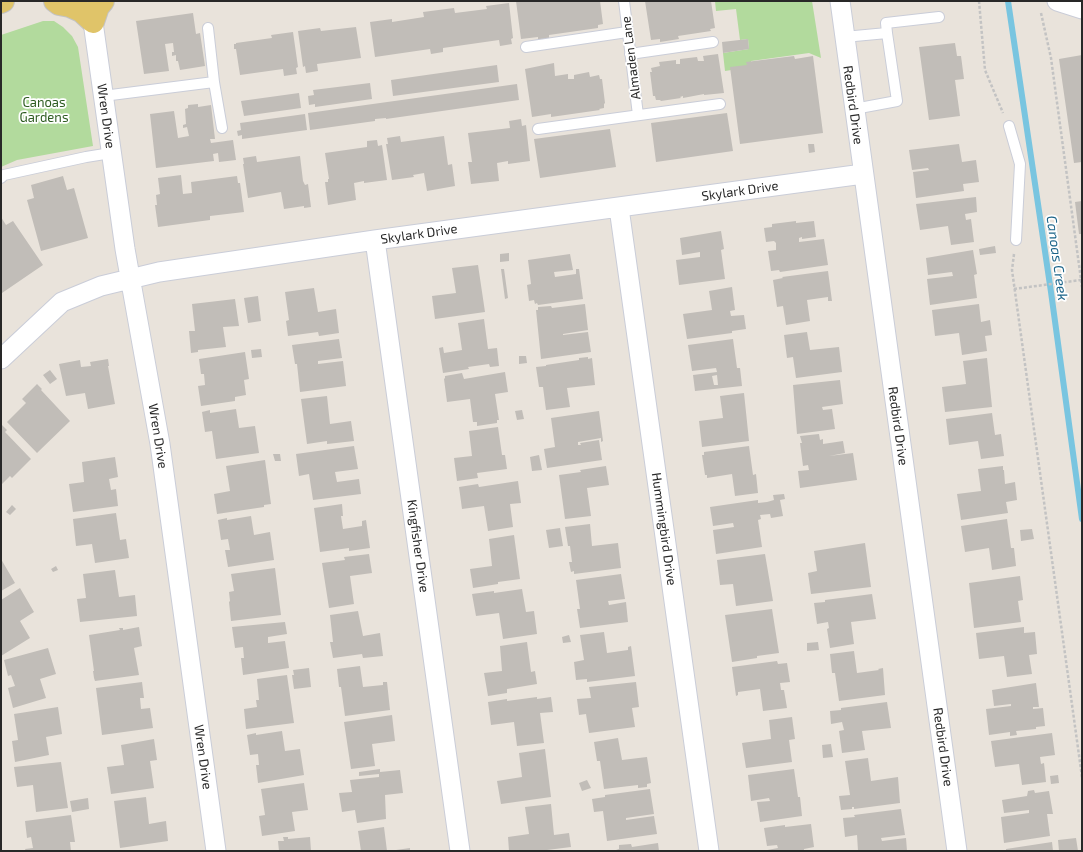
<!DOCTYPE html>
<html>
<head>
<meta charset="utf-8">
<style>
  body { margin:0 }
  #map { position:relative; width:1083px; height:852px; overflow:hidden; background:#e9e3db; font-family:"Exo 2",sans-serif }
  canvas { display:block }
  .frame { position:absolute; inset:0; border:2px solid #282828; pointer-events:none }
</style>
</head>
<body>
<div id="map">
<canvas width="1083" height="852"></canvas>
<div class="frame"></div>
</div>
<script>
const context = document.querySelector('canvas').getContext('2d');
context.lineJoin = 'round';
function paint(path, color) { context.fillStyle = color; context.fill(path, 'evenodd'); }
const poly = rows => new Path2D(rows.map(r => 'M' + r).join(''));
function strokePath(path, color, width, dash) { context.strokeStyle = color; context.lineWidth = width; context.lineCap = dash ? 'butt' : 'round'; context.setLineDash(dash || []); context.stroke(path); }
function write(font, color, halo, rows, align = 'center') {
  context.font = font + ' "Exo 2",sans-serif'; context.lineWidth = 3.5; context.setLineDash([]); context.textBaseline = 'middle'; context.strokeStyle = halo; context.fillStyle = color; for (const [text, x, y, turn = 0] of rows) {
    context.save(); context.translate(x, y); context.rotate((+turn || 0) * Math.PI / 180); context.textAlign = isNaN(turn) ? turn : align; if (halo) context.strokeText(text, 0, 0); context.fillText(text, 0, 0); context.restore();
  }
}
paint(poly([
  [715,1,812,1,821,58,809,53,751,61,751,67,725,71,723,53,749,49,748,39,740,40,736,9,716,11],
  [43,21,54,21,63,27,72,36,78,47,93,146,17,160,1,167,1,35]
]), '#b2da9d');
strokePath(poly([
  [1008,1,1051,292,1082,519]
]), '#79c5e0', 6);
paint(poly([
  [516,1,600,1,603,24,598,25,598,28,549,35,549,38,538,40,538,37,521,39],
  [645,1,711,1,715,28,710,29,711,31,678,36,679,39,660,42,660,39,651,40],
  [509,3,513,38,511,39,512,44,500,46,499,40,443,48,443,52,431,54,430,49,375,57,370,22,392,19,392,22,424,17,423,12,454,8,455,13,487,9,486,6],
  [193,13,196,34,200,33,205,66,180,70,178,61,176,61,176,55,172,56,172,52,174,52,173,43,165,44,169,71,144,74,136,21],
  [356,27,361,58,317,64,318,71,306,73,305,66,303,67,298,31,320,28,321,31],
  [293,32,298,67,296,68,297,74,284,76,283,69,240,75,236,49,234,49,234,44,236,44,236,43,272,38,271,35],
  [748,39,749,49,723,53,722,42],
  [955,43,957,56,961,56,964,79,955,80,960,116,929,120,919,47],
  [718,54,724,93,704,95,704,94,683,98,683,96,680,97,681,98,661,101,660,100,656,100,655,96,653,96,650,72,652,72,651,68,660,66,659,62,676,60,676,64,680,64,680,59,697,57,698,61,704,61,703,56],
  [1082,55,1082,162,1074,163,1059,59],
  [794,56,795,59,813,56,823,133,740,144,730,67,747,65,746,62],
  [554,63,555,76,568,74,568,79,574,79,574,75,589,72,590,77,599,75,600,79,602,79,605,103,604,104,604,108,599,109,600,110,551,117,551,114,532,117,525,69],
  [497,65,499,82,393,96,391,80],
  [370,83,372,99,315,107,315,104,309,105,308,96,314,95,313,90],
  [517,84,519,100,386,119,386,118,375,119,375,121,310,130,308,113],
  [299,93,301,108,244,116,241,101],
  [198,104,198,107,211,105,215,139,210,139,211,143,233,140,236,160,219,162,218,153,213,154,214,161,156,168,150,114,174,111,178,138,189,136,187,127,183,128,183,125,186,124,185,109,188,108,188,105],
  [727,113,733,151,656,162,651,123],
  [305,114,307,130,242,139,242,135,238,136,237,131,241,130,240,123],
  [521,119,522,126,526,125,530,161,508,164,508,161,497,163,499,181,471,184,468,162,472,162,468,133,510,128,509,121],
  [610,129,616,167,540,178,534,139],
  [400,136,401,142,444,136,448,165,452,164,455,186,427,191,424,173,413,175,414,177,392,180,386,144,388,144,387,138],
  [377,140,378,146,382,145,387,180,364,183,364,181,354,183,356,200,328,205,325,182,328,182,328,179,329,179,325,153,367,147,367,141],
  [808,144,814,144,815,152,809,153],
  [959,144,962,162,976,160,979,182,963,184,964,191,916,198,913,172,929,170,928,168,912,170,909,150],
  [256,156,257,162,300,156,303,181,305,185,308,184,311,207,304,208,304,206,284,209,281,192,248,198,243,164,244,164,243,158],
  [181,175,183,194,192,193,191,182,237,176,238,183,240,183,244,212,210,216,210,220,158,227,155,205,157,205,156,195,160,194,158,178],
  [63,176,67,190,74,188,88,238,41,251,27,200,34,198,31,185],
  [976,197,977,212,965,214,966,220,971,219,974,242,951,245,948,226,920,230,916,204],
  [1082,201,1082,234,1079,234,1075,202],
  [1,217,6,225,13,221,43,265,2,293,1,291],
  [796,221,796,223,814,221,816,237,802,239,802,237,799,238,799,242,824,239,828,265,780,272,779,270,771,271,768,251,776,250,776,243,774,241,766,242,764,228,772,227,772,224],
  [721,231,724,249,721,250,725,279,679,285,676,260,700,257,700,252,682,255,680,238],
  [995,246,996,253,980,255,979,249],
  [973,250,977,274,974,275,977,298,930,305,927,279,953,276,952,272,928,275,926,258],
  [509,253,509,261,500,262,500,254],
  [570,254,573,270,554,272,555,277,576,274,576,269,579,269,583,299,538,305,537,303,535,304,534,300,529,301,527,285,531,284,528,260],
  [478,265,485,312,435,319,432,296,456,293,452,268],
  [501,269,504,269,508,298,505,299],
  [828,271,832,301,828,301,828,297,807,300,810,321,786,325,783,306,777,307,773,280,783,278,782,277],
  [732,287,735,310,730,311,731,316,744,315,746,329,732,331,732,333,687,339,683,314,712,310,709,291],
  [314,288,318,312,336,309,339,333,319,336,318,332,288,336,286,321,289,320,285,292],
  [258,296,261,321,248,323,244,298],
  [235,299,239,326,223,327,226,347,198,350,198,352,191,353,189,331,195,331,192,304],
  [585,304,588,330,563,334,563,335,588,332,591,352,541,359,536,310,538,310,538,307,551,306,552,308],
  [979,304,981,322,990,320,992,335,985,336,987,351,962,355,959,333,935,336,932,310],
  [484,319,488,349,497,348,499,366,490,367,489,364,468,367,469,369,443,373,439,348,443,347,444,353,462,350,458,323],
  [807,332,810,350,839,347,842,372,796,378,793,357,787,358,784,335],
  [339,339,342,358,318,361,318,364,343,361,346,386,300,392,297,364,295,364,292,345],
  [733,339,737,368,740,368,742,386,695,391,693,375,717,372,716,368,692,371,688,345],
  [717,375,718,385,714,385,712,376],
  [261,349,262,357,252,358,251,350],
  [245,352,249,379,244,380,246,395,235,397,235,401,201,406,198,386,205,385,204,374,201,374,199,359],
  [519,356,526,356,527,363,519,364],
  [588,357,588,359,592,358,595,385,567,388,570,407,546,410,543,387,539,387,536,367,546,366,546,365,579,360,579,358],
  [987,358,992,407,945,412,942,387,966,384,963,361],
  [108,359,109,366,108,366,115,404,88,409,85,393,66,396,59,364,80,360,81,367,91,366,90,362],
  [50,370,57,379,50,384,43,375],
  [505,372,508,392,495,394,499,420,497,420,497,423,477,426,477,422,473,422,470,399,447,402,444,379,445,378,445,376,462,373,464,379],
  [840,380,843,404,822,407,823,410,832,409,835,429,797,434,793,385],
  [37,384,42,389,41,390,70,421,37,453,7,422,26,403,22,399],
  [744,393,749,441,702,447,699,421,723,418,720,396],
  [327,396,330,424,351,421,354,441,327,444,327,441,307,444,301,399],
  [236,409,239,428,255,426,259,453,216,459,212,431,205,432,202,412,210,410,210,413],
  [522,410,524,419,517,420,515,411],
  [599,411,603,441,601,442,601,438,578,442,578,445,581,445,580,443,599,440,602,460,547,468,544,449,555,447,551,418],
  [992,413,995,435,1001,434,1004,456,981,459,978,441,949,445,946,419],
  [1,424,7,430,5,432,31,459,12,478,10,476,1,485],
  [498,427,502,455,505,455,507,469,477,473,478,478,457,481,454,458,472,456,469,431],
  [819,434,820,440,823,439,823,444,843,441,845,453,829,456,853,453,857,480,800,488,798,471,809,470,808,465,803,466,800,443,802,443,800,436],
  [354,446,358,469,335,472,337,482,359,479,361,494,313,500,309,474,299,476,296,454],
  [749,446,753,475,756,474,758,493,735,496,732,474,707,478,707,475,705,475,702,455,704,455,704,452],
  [273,454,280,454,281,461,275,461],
  [539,455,542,470,532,471,530,457],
  [115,457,118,477,109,479,111,490,116,489,118,506,73,512,69,484,84,482,82,462],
  [265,460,271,504,264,505,264,507,217,514,214,494,230,491,226,466],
  [606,466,609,485,587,488,591,516,565,519,559,475,581,472,580,470],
  [1003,466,1003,470,1004,470,1005,484,1015,482,1017,500,1006,502,1008,513,961,520,957,494,981,491,978,469],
  [518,481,521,503,510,504,513,527,488,531,484,506,462,509,459,487,478,484,479,487],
  [784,494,785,499,780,500,783,516,771,518,770,514,760,515,761,519,758,520,762,547,716,554,713,530,734,527,733,523,713,526,710,507,758,500,758,503,767,502,774,500,773,495],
  [342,504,343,516,341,516,343,529,362,526,362,521,366,520,370,548,349,551,349,548,320,552,314,508],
  [12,505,16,509,10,515,6,512],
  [116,513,120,540,126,539,129,558,95,563,92,544,76,546,73,519],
  [251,516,254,535,270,532,274,560,228,567,225,550,230,550,228,539,221,540,218,520,227,518,227,520],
  [1007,519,1011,548,1014,548,1016,566,992,570,989,548,965,552,961,526],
  [590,524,592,546,618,543,621,568,574,574,574,571,571,572,569,562,572,562,570,546,568,546,565,527],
  [560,528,563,546,549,548,546,530],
  [1032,529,1034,539,1021,541,1020,530],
  [514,535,520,579,498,582,498,584,473,588,470,569,492,566,489,539],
  [865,543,871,587,811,594,808,573,817,571,814,551],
  [369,554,372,573,350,576,354,604,329,608,322,563,345,560,344,557],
  [765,554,773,601,736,606,733,584,720,585,717,560],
  [1,559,15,583,1,591],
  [56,566,58,570,53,572,51,569],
  [275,568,281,615,231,621,229,602,230,601,229,592,234,591,231,574],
  [115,570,119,597,135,595,137,616,80,622,77,599,86,598,83,574],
  [621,574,625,599,608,601,609,605,626,602,628,622,580,628,577,609,580,609,576,580],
  [1020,576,1023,600,1018,601,1021,622,974,628,969,583],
  [20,588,34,612,20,621,30,638,1,656,1,600],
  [522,589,526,612,534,611,537,634,503,639,499,613,476,616,472,594,494,591,494,593],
  [872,594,876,619,851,622,854,644,830,648,827,629,829,628,828,622,817,624,814,603,825,602,825,600],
  [772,609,779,653,757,656,757,658,732,662,725,615],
  [358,611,363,636,380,633,383,656,363,658,362,654,333,658,330,642,333,642,330,615],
  [285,622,287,634,268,637,268,643,285,641,289,668,243,675,241,658,244,658,243,647,235,648,232,627],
  [139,627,142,646,134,648,139,675,95,681,94,678,93,671,94,671,89,635,120,630,119,628,123,628,123,630],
  [1024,627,1024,633,1035,632,1037,654,1029,655,1032,674,1007,677,1004,656,979,659,976,633],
  [604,632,607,653,628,650,628,647,631,646,635,676,587,682,587,679,576,680,574,662,584,660,580,635],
  [569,635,571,642,563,643,562,637],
  [527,642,531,672,535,671,537,684,507,689,507,693,488,696,484,673,502,671,500,646],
  [818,642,819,650,807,651,807,643],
  [48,648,56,674,40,679,46,698,13,708,8,688,15,686,11,675,8,676,4,660],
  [854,651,857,673,879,670,878,669,883,668,885,695,839,701,835,673,832,673,830,654],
  [777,661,778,664,787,663,790,682,780,683,781,690,784,690,787,708,763,711,760,689,738,692,738,695,736,696,732,667],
  [360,666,363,687,383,685,383,682,387,682,390,710,345,716,341,687,339,687,337,669],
  [309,668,311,687,294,689,292,675,294,675,293,670],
  [287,675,294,723,246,729,244,709,257,707,256,700,259,700,257,679],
  [142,682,144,698,140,698,141,709,150,708,153,728,102,735,96,688],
  [636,682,639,707,632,708,635,727,589,733,586,714,579,715,577,699,591,698,589,687],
  [1036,683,1039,707,1033,707,1033,709,1043,708,1045,726,1036,727,1036,729,1016,731,1017,735,1010,736,1010,732,989,735,986,709,1011,706,1011,704,994,706,992,690],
  [537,697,537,699,551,697,553,712,540,713,544,743,517,746,514,722,491,725,488,702,507,699,507,701],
  [887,702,891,728,862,731,865,750,842,753,839,731,844,730,842,722,831,724,830,711,841,710,841,708],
  [58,707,62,734,46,737,49,755,15,762,12,741,18,740,14,714],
  [392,715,395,741,372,744,375,766,351,769,344,722],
  [792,717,795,739,789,740,792,762,746,768,742,743,771,739,769,720],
  [282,731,285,751,300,749,304,775,258,783,256,765,259,765,258,754,250,755,247,735,256,733,256,735],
  [1052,733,1055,755,1040,757,1041,764,1044,763,1046,782,1022,785,1019,764,995,767,991,741],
  [618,738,622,760,647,757,651,783,647,784,647,787,638,788,638,785,604,789,600,761,597,761,594,742],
  [154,739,157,760,150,761,154,788,111,794,107,767,124,765,121,745],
  [831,744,833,757,823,758,822,745],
  [545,749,551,797,501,804,497,781,522,777,519,753],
  [868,758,871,781,898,777,900,803,854,809,854,807,852,807,852,809,841,810,839,796,850,795,845,761],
  [61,762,68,808,36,812,33,785,17,787,14,767],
  [380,769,380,772,400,770,403,793,385,795,386,819,357,823,355,810,342,812,339,793,352,792,350,780,379,777,379,774,359,776,359,772],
  [794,769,798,797,800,797,802,816,760,822,757,802,770,801,769,798,751,801,748,775],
  [1058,775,1059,783,1051,784,1050,776],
  [587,780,591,788,582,791,579,783],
  [304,783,308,810,292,812,295,831,262,836,259,816,265,815,261,789],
  [650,789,654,814,626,818,626,820,654,816,657,834,607,841,603,811,594,812,592,799,605,797,605,795],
  [1034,790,1035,793,1049,791,1053,814,1047,814,1050,836,1004,843,1001,817,1029,813,1029,810,1004,813,1002,800,1027,796,1028,791],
  [146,797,149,824,166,821,168,841,120,848,114,801],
  [88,798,89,809,72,812,70,801],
  [551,804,554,835,569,833,571,847,539,851,509,851,508,837,529,834,525,807],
  [901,809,905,835,881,838,882,841,906,838,907,851,858,851,857,835,845,837,843,818,855,817,854,815],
  [71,815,75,842,70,842,71,851,26,851,25,849,33,848,31,837,27,838,25,821],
  [811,824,814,847,804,849,804,851,762,851,778,848,777,845,767,846,764,828,785,825,785,827],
  [384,827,387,851,361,851,358,831],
  [283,837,288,837,288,839,310,837,311,851,279,851,278,841,284,841],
  [1076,838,1078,851,1059,851,1058,840],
  [1052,842,1053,851,1006,851,1006,849],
  [658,843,659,851,613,851,619,849,619,845,631,844,632,847],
  [410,848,410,851,396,851,396,850]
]), '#c1bdb8');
const service = poly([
  [624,1,638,115],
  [887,33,886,23,939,17],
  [844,37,887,33,897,101,854,109],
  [526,47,627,32],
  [630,54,713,42],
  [214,82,222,128],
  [103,96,214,82,208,28],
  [1009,126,1020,164,1016,240],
  [538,129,720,104],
  [1,178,4,175,86,157,111,153]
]);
const minor = poly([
  [840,1,957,851],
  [1057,1,1082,9],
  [93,22,125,249,160,444,216,851],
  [619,208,709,851],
  [375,240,460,851],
  [1,359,62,302,101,286,159,272,375,240,863,174]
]);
const primary = poly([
  [55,1,59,4,70,6,81,11,93,22,98,7,103,1],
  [1,2,3,1]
]);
strokePath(service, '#cacdd8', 12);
strokePath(minor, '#cacdd8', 21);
strokePath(primary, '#c3c3c3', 24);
strokePath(poly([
  [979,1,985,70,1003,113],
  [1041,13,1051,58,1082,287],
  [1014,254,1012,270,1082,777],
  [1014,289,1081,280]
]), '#c3c3c3', 2.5, [3, 2]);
strokePath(service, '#fff', 10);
strokePath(minor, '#fff', 19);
strokePath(primary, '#e0c469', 22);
write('13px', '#282828', '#fff', [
  ["Almaden Lane",631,58,-97],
  ["Redbird Drive",853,105,82],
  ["Wren Drive",106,116,82],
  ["Skylark Drive",740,191,-8],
  ["Skylark Drive",419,234,-8],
  ["Redbird Drive",898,426,82],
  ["Wren Drive",158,436,81],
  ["Hummingbird Drive",664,529,82],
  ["Kingfisher Drive",418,546,82],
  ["Redbird Drive",943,747,82],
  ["Wren Drive",203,757,82]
]);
write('13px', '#2e5c21', '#fff', [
  ["Canoas",44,103],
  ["Gardens",44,118]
]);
write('italic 14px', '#1b6489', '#fff', [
  ["Canoas Creek",1057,258,82]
]);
</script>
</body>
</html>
